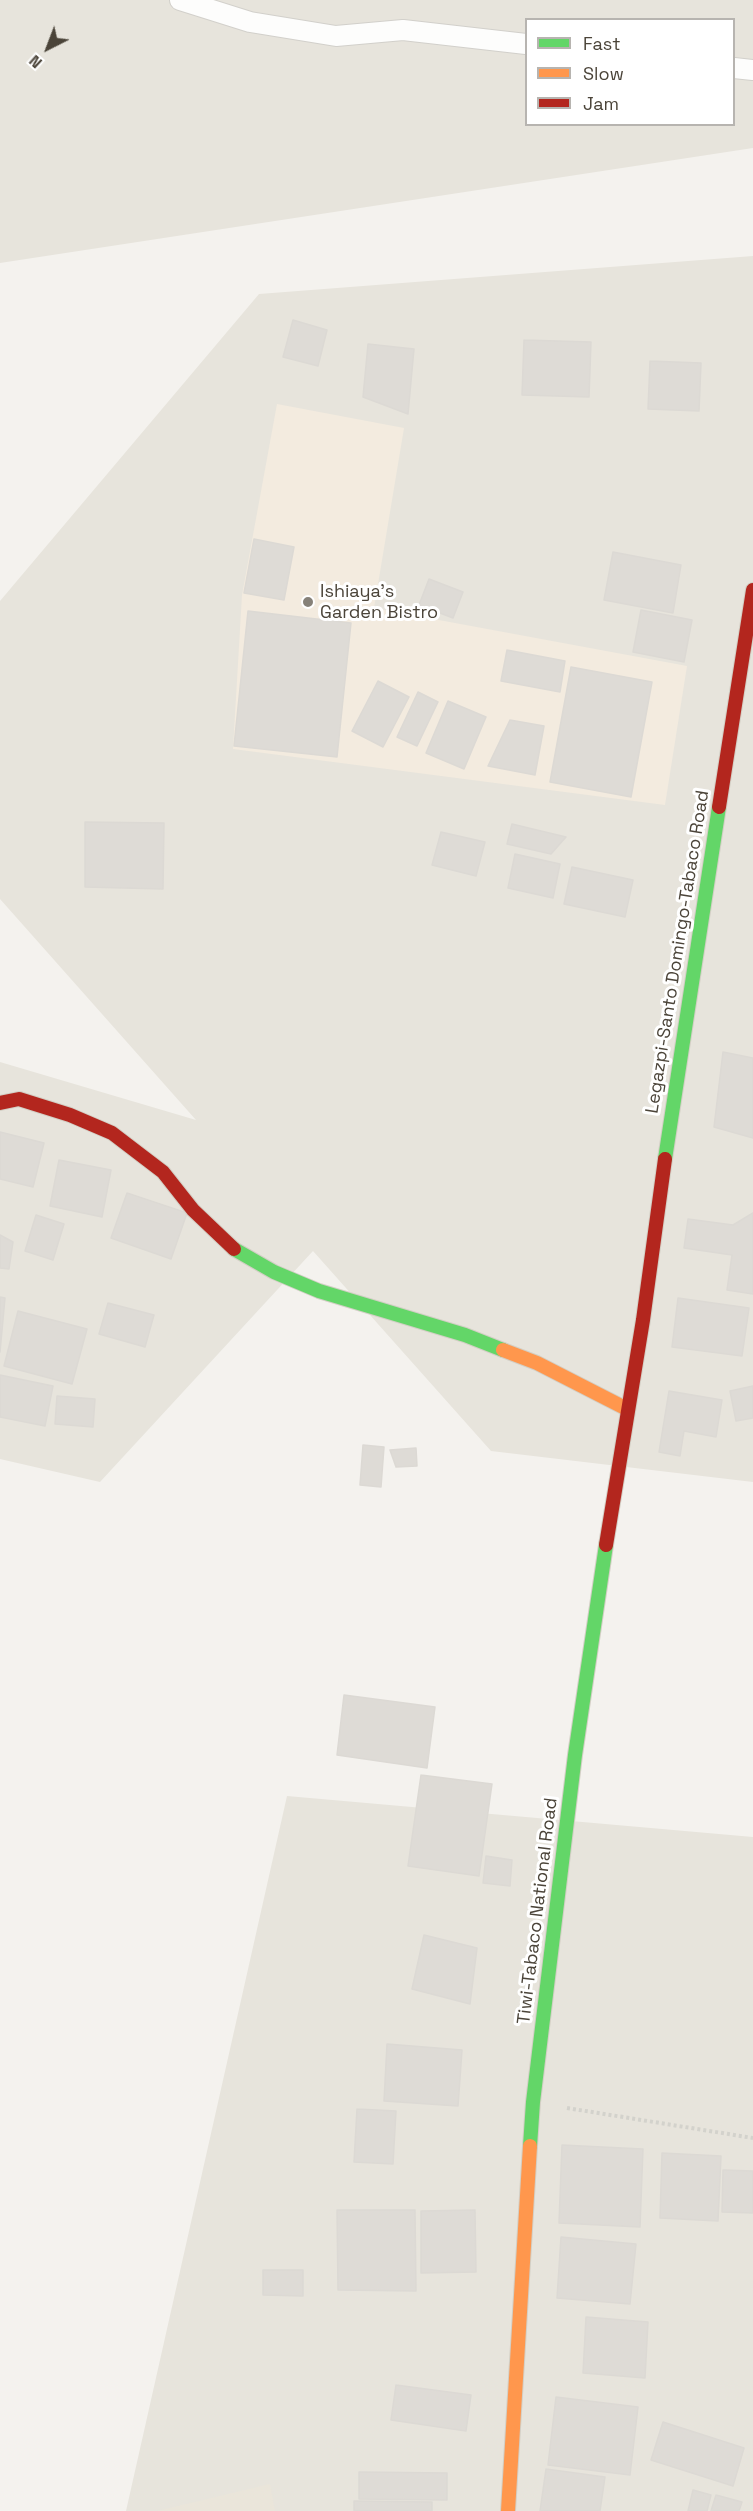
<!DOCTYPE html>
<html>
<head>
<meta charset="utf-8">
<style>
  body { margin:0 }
  #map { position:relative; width:753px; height:2511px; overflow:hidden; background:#f4f2ee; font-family:"Space Grotesk",sans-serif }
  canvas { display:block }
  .legend { position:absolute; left:525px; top:18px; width:210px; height:108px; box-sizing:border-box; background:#fff; border:2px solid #b7b4b0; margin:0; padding:8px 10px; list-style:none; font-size:18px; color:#4b4439 }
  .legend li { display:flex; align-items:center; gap:12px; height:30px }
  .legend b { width:30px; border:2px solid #b7b4b0 }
  .north { position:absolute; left:18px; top:18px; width:60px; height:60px; -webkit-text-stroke:4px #fff; paint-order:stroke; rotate:222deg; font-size:16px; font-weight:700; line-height:24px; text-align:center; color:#4b4439 }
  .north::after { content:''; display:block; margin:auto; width:21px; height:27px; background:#4b4439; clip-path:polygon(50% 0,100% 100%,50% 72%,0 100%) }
</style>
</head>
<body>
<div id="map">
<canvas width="753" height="2511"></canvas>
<ul class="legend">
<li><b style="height:8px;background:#63d668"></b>Fast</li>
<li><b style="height:8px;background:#ff974d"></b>Slow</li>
<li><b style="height:8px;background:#b3261e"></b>Jam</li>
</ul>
<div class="north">N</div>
</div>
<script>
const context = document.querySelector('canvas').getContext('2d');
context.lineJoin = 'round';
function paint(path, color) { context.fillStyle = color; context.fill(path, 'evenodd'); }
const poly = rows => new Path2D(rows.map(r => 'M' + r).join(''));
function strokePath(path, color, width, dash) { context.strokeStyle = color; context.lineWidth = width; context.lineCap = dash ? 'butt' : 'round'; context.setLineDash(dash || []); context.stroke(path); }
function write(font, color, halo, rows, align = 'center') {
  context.font = font + ' "Space Grotesk",sans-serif'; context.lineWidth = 6; context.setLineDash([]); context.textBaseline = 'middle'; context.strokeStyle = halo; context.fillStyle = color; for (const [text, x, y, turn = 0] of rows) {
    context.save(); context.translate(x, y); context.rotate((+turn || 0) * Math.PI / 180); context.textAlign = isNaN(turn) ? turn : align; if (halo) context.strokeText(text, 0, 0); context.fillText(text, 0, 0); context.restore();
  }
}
paint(poly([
  [0,0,753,0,753,148,0,263],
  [526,20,734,20,734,124,526,124],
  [753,256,753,1482,491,1451,313,1251,100,1482,0,1459,0,1062,196,1120,0,899,0,601,259,294],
  [287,1796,753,1837,753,2511,126,2511]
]), '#e7e4dc');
paint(poly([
  [277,404,404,428,374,608,687,666,665,805,233,749,242,595]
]), '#f3ebdf');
paint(poly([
  [270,2484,275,2511,157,2511]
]), '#eae5da');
const building = poly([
  [293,320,327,330,318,366,283,357,293,320],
  [524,340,591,342,589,397,522,395,524,340],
  [368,344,414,349,408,414,363,397,368,344],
  [650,361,701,363,699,411,648,409,650,361],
  [254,539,294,547,284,600,244,593,254,539],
  [613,552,681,565,673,613,604,600,613,552],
  [429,579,463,592,453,618,419,605,429,579],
  [641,610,692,620,684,662,633,652,641,610],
  [248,611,351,623,337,757,234,746,248,611],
  [507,650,565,661,560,692,501,681,507,650],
  [571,667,652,682,631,797,550,782,571,667],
  [378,681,409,697,383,747,352,731,378,681],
  [418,692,438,702,417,746,397,737,418,692],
  [448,701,486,717,464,769,426,753,448,701],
  [510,720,544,726,535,775,488,766,510,720],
  [85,822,164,823,163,889,85,887,85,822],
  [512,824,566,837,551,854,507,844,512,824],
  [441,832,485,842,476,876,432,865,441,832],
  [515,854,560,864,553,898,508,888,515,854],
  [572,867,633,880,625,917,564,904,572,867],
  [723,1052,753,1058,753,1138,714,1127,723,1052],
  [0,1132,44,1143,33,1187,0,1179,0,1132],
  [59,1160,111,1170,102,1217,50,1206,59,1160],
  [127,1193,187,1213,171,1259,111,1238,127,1193],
  [753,1213,753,1294,727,1290,732,1255,684,1248,688,1219,733,1225,753,1213],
  [36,1215,64,1224,53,1260,25,1251,36,1215],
  [0,1235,13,1242,9,1269,0,1268,0,1235],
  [0,1297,5,1298,0,1352,0,1297],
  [678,1298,749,1308,742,1356,672,1347,678,1298],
  [108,1303,154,1315,145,1347,99,1334,108,1303],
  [18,1311,87,1329,72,1384,4,1366,18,1311],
  [0,1375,53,1386,45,1426,0,1417,0,1375],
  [753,1386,753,1418,736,1421,730,1391,753,1386],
  [669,1391,722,1400,716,1437,684,1431,680,1456,659,1452,669,1391],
  [57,1396,95,1399,93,1427,55,1424,57,1396],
  [363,1445,384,1447,381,1487,360,1485,363,1445],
  [416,1448,417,1466,396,1467,390,1450,416,1448],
  [344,1695,435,1707,427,1768,337,1755,344,1695],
  [421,1775,492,1784,479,1876,408,1866,421,1775],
  [486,1856,512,1860,510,1886,483,1883,486,1856],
  [424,1935,477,1948,470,2004,412,1989,424,1935],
  [387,2044,462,2050,458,2106,384,2101,387,2044],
  [357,2109,396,2111,393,2164,354,2162,357,2109],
  [562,2145,643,2149,640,2227,559,2223,562,2145],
  [662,2153,721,2156,718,2221,660,2218,662,2153],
  [723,2170,753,2171,753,2213,722,2212,723,2170],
  [337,2210,415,2210,416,2291,338,2290,337,2210],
  [475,2210,476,2272,421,2273,421,2211,475,2210],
  [561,2237,636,2244,630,2304,557,2298,561,2237],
  [263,2270,303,2270,303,2296,263,2295,263,2270],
  [586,2317,648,2322,645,2378,583,2373,586,2317],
  [396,2385,471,2395,466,2431,391,2420,396,2385],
  [556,2397,638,2407,630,2475,548,2465,556,2397],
  [663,2422,744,2448,733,2486,651,2460,663,2422],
  [546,2469,605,2477,600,2511,540,2511,546,2469],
  [359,2472,447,2473,447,2500,359,2499,359,2472],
  [693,2490,711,2495,707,2511,688,2511,693,2490],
  [716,2495,742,2502,739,2511,711,2511,716,2495],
  [354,2501,432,2502,432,2511,354,2511,354,2501]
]);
paint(building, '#dedbd6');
strokePath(building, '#dcd9d4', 1.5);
const lane = poly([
  [180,0,250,22,336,36,403,30,526,44],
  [734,68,753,70]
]);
const fast = poly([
  [665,1159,719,807],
  [234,1249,274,1272,319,1291,465,1335,503,1350],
  [530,2146,533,2102,575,1755,606,1545]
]);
const slow = poly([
  [503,1350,537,1363,627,1409],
  [508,2511,530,2146]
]);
const jam = poly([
  [719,807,753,590],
  [0,1103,19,1099,70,1115,112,1133,163,1172,193,1210,234,1249],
  [606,1545,643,1320,665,1159]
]);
strokePath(lane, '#d2d0cb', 22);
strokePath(fast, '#d3cfc5', 16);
strokePath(slow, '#d3cfc5', 16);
strokePath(jam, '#d3cfc5', 16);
strokePath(poly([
  [567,2108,753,2138]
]), '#d3d2cc', 4, [3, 3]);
strokePath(lane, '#fdfdfc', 20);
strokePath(fast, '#63d668', 14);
strokePath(slow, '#ff974d', 14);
strokePath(jam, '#b3261e', 14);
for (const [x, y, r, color] of [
  [308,602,6,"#868178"]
]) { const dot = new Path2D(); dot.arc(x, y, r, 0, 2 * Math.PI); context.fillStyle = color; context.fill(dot); strokePath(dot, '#fff', 2); }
write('18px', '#4b4439', '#fff', [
  ["Ishiaya's",320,592],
  ["Garden Bistro",320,613]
], 'left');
write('18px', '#4b4439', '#fff', [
  ["Legazpi-Santo Domingo-Tabaco Road",678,952,-81],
  ["Tiwi-Tabaco National Road",538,1911,-83]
]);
</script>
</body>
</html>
